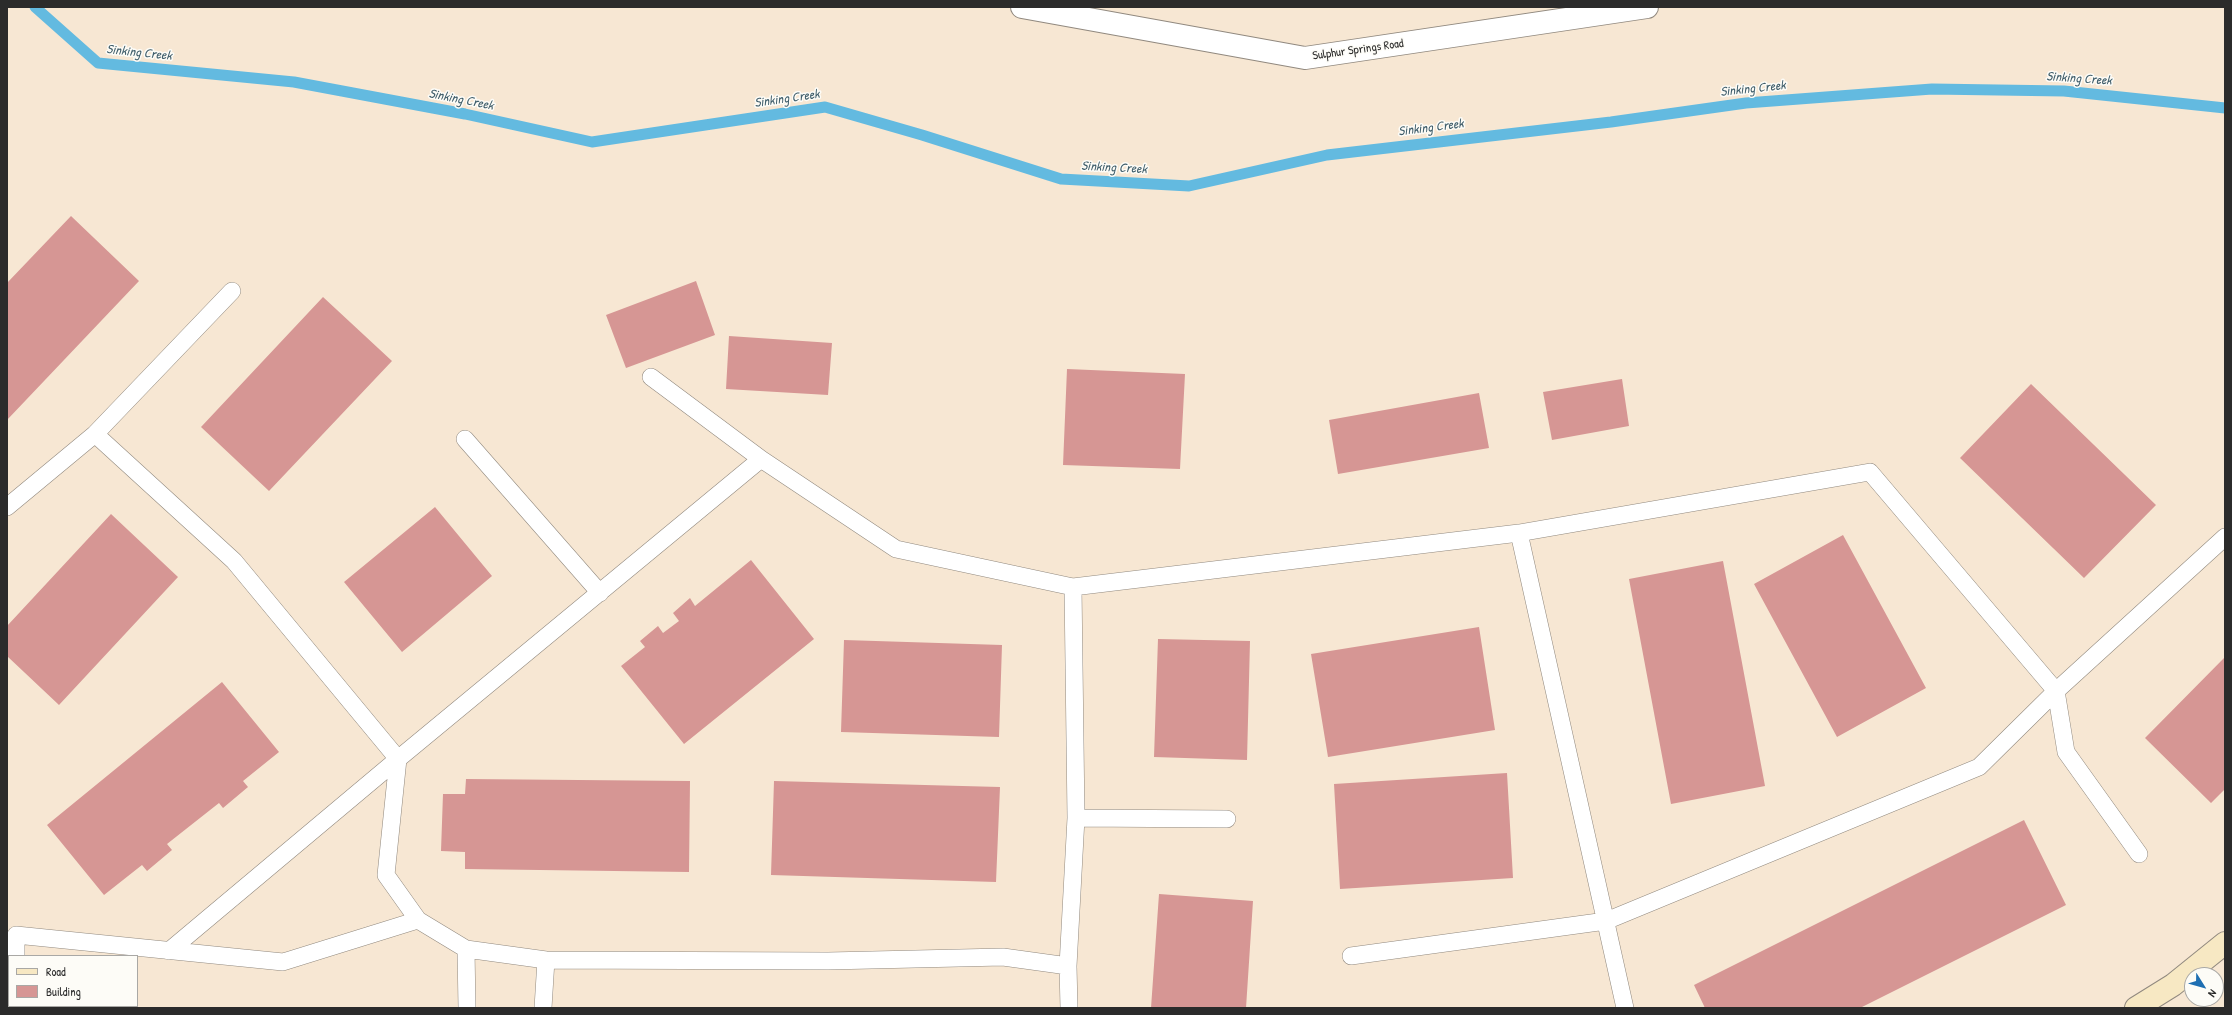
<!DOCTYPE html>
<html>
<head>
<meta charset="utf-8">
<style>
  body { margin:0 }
  #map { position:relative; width:2232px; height:1015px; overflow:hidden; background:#f7e7d3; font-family:"Patrick Hand",sans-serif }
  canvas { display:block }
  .frame { position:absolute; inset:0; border:8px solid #2b2b2b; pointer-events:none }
  .legend { position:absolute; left:8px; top:955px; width:130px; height:52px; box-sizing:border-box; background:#fdfcf7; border:1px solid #a9a8a5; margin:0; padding:5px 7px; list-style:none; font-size:12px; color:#2b2b2b }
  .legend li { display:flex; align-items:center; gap:8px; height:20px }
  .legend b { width:20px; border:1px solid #a9a8a5 }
  .north { position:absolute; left:2184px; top:967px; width:40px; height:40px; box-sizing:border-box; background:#fdfcf7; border:1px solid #a9a8a5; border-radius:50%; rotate:127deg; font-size:11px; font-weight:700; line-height:16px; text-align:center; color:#2b2b2b }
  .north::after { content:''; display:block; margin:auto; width:14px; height:18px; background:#1f6fb2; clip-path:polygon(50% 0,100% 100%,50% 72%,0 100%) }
</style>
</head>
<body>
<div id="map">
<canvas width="2232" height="1015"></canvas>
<div class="frame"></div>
<ul class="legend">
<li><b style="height:5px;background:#f7e8c3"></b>Road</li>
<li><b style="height:11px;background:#d69694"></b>Building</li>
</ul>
<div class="north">N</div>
</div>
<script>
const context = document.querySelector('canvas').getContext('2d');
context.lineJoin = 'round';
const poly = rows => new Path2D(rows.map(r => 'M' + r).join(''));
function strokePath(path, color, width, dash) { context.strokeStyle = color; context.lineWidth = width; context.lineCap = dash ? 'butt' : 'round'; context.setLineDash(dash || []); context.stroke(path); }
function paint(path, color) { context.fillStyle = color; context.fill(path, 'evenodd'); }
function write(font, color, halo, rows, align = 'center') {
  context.font = font + ' "Patrick Hand",sans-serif'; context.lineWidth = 3; context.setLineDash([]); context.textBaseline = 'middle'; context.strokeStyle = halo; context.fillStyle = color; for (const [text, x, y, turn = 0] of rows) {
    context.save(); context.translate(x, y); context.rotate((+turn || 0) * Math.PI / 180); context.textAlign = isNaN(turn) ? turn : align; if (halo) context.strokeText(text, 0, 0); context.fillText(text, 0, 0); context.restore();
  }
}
strokePath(poly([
  [35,7,98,63,294,82,465,114,592,142,825,107,922,135,1061,179,1189,186,1327,155,1611,122,1746,103,1932,89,2064,91,2225,108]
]), '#63bae0', 11);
paint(poly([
  [71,216,139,281,7,420,7,283],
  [696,281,715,335,626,368,606,315],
  [323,297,392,361,269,491,201,427],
  [729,336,832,343,828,395,726,389],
  [1067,369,1185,374,1180,469,1063,465],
  [1622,379,1629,426,1552,440,1543,392],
  [2031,384,2156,505,2084,578,1960,458],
  [1479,393,1489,448,1338,474,1329,420],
  [435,507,492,576,402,652,344,582],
  [111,514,178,577,59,705,7,656,7,626],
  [1843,535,1926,688,1837,737,1754,584],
  [751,560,814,639,684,744,621,666,645,647,640,641,658,626,663,633,679,621,673,613,690,598,695,606],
  [1723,561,1765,786,1671,804,1629,579],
  [1479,627,1495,730,1328,757,1311,654],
  [1158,639,1250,641,1247,760,1154,757],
  [844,640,1002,645,999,737,841,732],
  [2225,657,2225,789,2211,803,2145,738],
  [222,682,279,752,243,781,248,787,223,808,219,803,167,844,172,850,147,871,142,865,104,895,47,825],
  [1507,773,1513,878,1340,889,1334,784],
  [466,779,690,781,689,872,465,869,465,852,441,851,443,794,465,794],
  [774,781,1000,787,996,882,771,875],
  [2024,820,2066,905,1860,1008,1705,1008,1694,985],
  [1159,894,1253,901,1246,1008,1151,1008]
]), '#d69694');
const lane = poly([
  [651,377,761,459],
  [95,434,232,291],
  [465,439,600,593],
  [761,459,896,549,1073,587,1076,818,1068,966,1003,957,828,961,546,960,466,949,418,920,386,875,398,759,761,459],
  [7,507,95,434,234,561,398,759,169,951],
  [1519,533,1870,472,2056,691,2066,752,2139,854],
  [1073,587,1519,533,1625,1008],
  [1076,818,1227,819],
  [466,949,467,1008],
  [16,956,16,935,283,962,418,920],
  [1351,956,1606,921,1979,767,2056,691,2225,537],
  [1068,966,1069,1008],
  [16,1006,16,1008],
  [543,1008,546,960]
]);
const street = poly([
  [1022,7,1305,58,1647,7]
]);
const secondary = poly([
  [2136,1008,2173,985,2225,943]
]);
strokePath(lane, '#91897f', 18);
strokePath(street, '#91897f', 24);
strokePath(secondary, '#91897f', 24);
strokePath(lane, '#fff', 17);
strokePath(street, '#fff', 22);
strokePath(secondary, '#f7e8c3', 22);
write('12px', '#2b2b2b', '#fdfcf7', [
  ["Sulphur Springs Road",1358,50,-8]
]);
write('italic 13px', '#3f5d6a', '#fdfcf7', [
  ["Sinking Creek",139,53,6],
  ["Sinking Creek",2079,79,4],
  ["Sinking Creek",1753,89,-6],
  ["Sinking Creek",787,99,-8],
  ["Sinking Creek",461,100,11],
  ["Sinking Creek",1431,128,-7],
  ["Sinking Creek",1114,168,3]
]);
</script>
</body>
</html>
